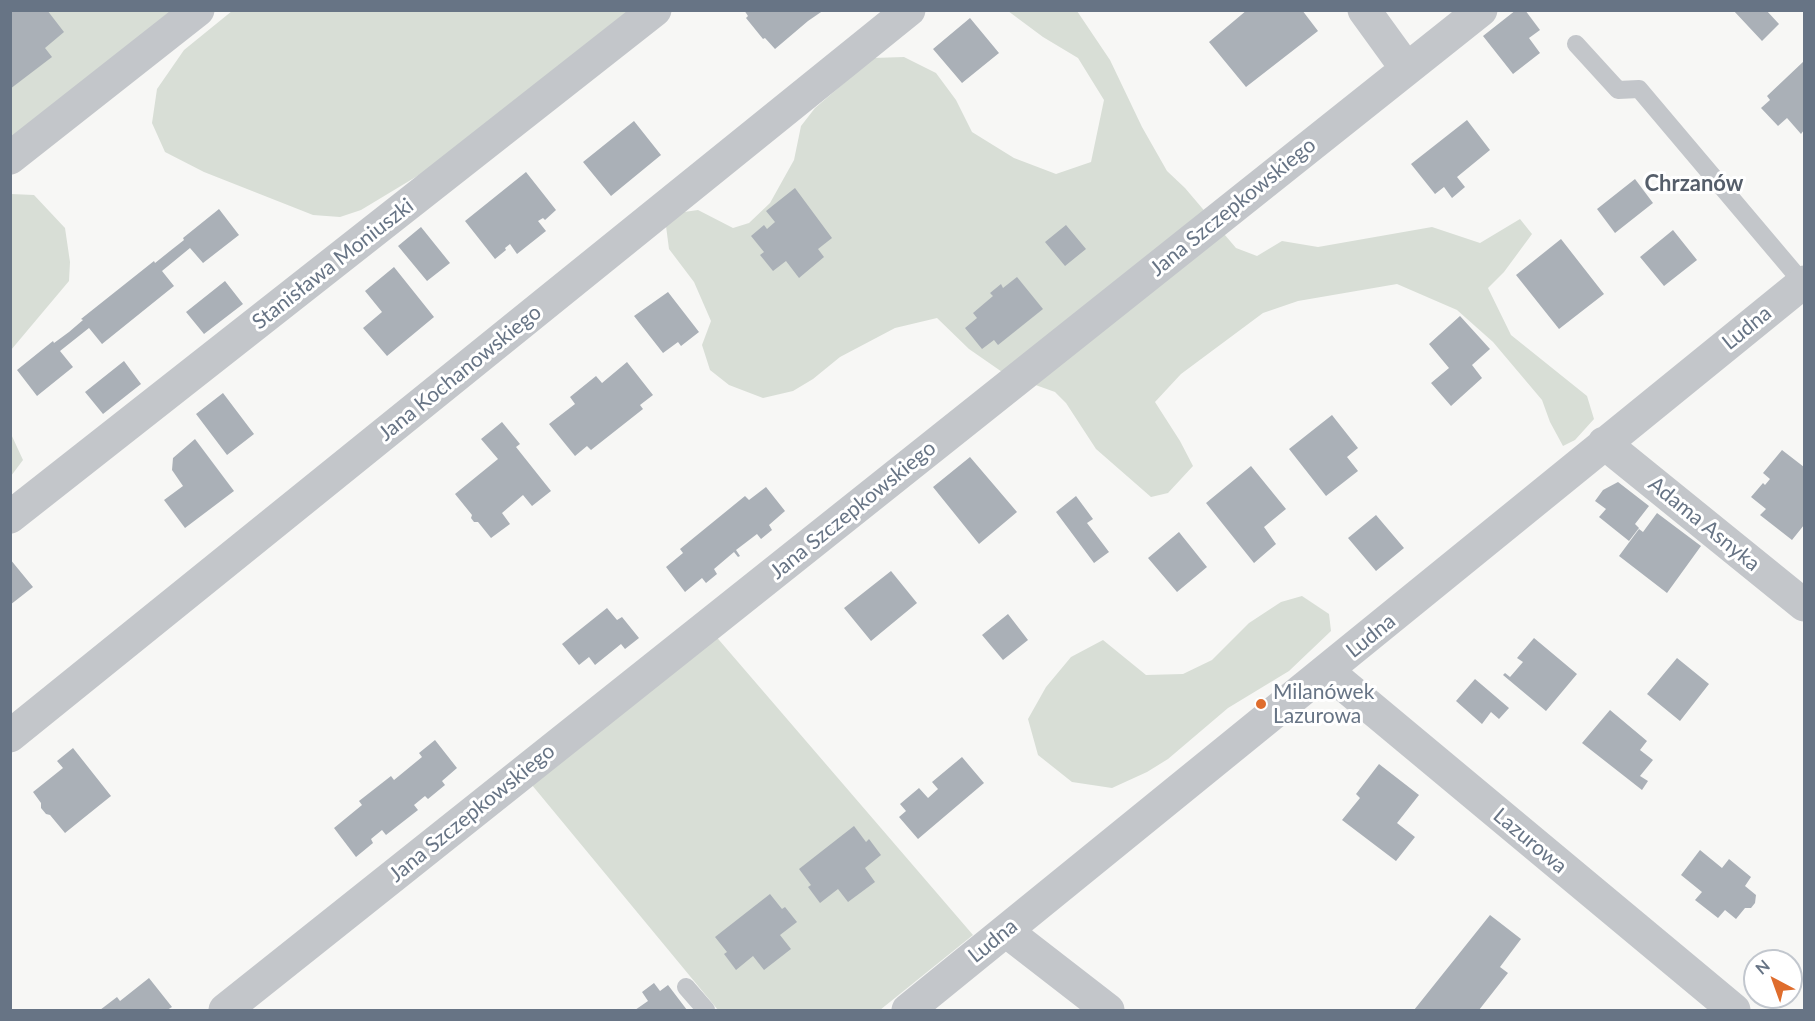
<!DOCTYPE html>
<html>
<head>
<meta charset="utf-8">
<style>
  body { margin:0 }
  #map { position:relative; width:1815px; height:1021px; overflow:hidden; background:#f7f7f5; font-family:Lato,sans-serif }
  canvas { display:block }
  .frame { position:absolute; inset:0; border:12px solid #677485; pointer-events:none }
  .north { position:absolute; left:1743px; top:949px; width:60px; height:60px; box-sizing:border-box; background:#fff; border:2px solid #c2c7ce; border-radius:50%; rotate:319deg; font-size:16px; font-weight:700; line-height:24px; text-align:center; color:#677485 }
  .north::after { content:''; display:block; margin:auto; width:21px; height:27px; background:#df6d2d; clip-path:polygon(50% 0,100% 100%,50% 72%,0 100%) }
</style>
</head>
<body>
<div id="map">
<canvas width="1815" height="1021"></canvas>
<div class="frame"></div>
<div class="north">N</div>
</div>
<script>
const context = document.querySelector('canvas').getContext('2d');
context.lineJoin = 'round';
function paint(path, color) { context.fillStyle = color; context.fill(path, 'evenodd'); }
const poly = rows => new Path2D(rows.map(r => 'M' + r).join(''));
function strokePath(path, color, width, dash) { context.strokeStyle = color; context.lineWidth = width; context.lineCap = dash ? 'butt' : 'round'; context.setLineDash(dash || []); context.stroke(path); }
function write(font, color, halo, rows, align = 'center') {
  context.font = font + ' Lato,sans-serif'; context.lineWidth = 6; context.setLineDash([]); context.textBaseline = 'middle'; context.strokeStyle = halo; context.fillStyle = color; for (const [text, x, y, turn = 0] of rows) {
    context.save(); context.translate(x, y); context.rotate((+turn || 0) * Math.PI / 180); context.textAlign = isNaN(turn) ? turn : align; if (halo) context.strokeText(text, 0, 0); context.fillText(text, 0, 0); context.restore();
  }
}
paint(poly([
  [11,11,176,11,11,140],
  [232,11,633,11,424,172,361,210,340,217,313,215,204,172,165,152,152,123,157,89,184,50],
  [1008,11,1077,11,1110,60,1142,127,1167,171,1185,188,1236,248,1257,256,1282,241,1318,247,1432,227,1480,243,1520,219,1532,234,1504,272,1488,288,1511,335,1587,396,1594,419,1575,440,1563,446,1550,422,1542,400,1493,342,1457,310,1397,284,1298,301,1263,313,1181,374,1155,402,1180,441,1193,466,1168,493,1151,497,1096,449,1066,403,1055,392,1005,374,969,349,937,318,895,328,840,357,813,379,793,391,763,398,729,385,710,370,702,345,711,321,694,282,669,249,666,226,677,213,698,210,733,228,749,223,770,203,794,160,801,126,815,108,873,58,904,57,936,73,956,100,972,132,1014,158,1056,174,1091,162,1104,100,1078,58,1043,37],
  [11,194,34,195,65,228,70,262,69,281,11,350],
  [11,434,23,460,11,476],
  [1302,596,1329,614,1331,631,1289,671,1228,708,1168,759,1147,772,1112,788,1072,782,1038,755,1028,719,1046,687,1071,657,1103,640,1146,675,1183,674,1212,660,1249,623,1281,602],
  [707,626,973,935,880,1010,718,1010,522,773]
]), '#d8ded6');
paint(poly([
  [10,10,28,10,30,12,32,10,47,10,64,32,45,48,52,57,10,89],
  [744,10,824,10,808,21,775,49,765,38,763,39,746,18,748,16],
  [1247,10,1302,10,1318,31,1246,87,1209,42],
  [1516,10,1525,10,1540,30,1529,38,1540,53,1513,74,1483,36],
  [1733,10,1766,10,1779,24,1762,41],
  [970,18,999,53,962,83,933,49],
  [1804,61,1804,130,1801,134,1787,118,1778,126,1761,108,1770,100,1767,96],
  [1467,120,1490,150,1457,177,1465,187,1452,198,1444,187,1435,194,1411,164],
  [634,121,661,155,611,196,583,162],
  [526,172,556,210,545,220,543,218,538,221,546,231,517,254,510,244,505,248,506,250,495,259,465,221],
  [1635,179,1653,203,1615,233,1597,209],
  [795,188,832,238,818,249,824,257,799,278,786,261,773,271,760,255,764,252,751,236,764,225,767,229,775,222,766,211],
  [219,209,239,235,203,263,190,248,162,271,174,286,102,344,89,328,60,351,73,367,37,396,17,370,53,341,54,343,69,332,83,320,81,319,154,261,155,263,170,251,184,240,183,238],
  [1066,225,1086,249,1065,266,1045,242],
  [421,227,450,263,427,281,398,246],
  [1673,230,1697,260,1664,286,1640,257],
  [1561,239,1604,294,1559,329,1516,275],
  [394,267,434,317,387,356,363,328,382,312,365,291],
  [1017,277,1043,309,998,345,994,340,982,349,965,328,977,318,973,313,993,296,990,293,1001,284,1003,288],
  [225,281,243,304,204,334,186,312],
  [668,292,699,332,681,346,678,342,663,353,634,316],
  [1460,316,1490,349,1472,365,1482,378,1451,406,1431,383,1449,368,1429,344],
  [124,361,141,384,103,414,85,392],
  [627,362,653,395,640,405,643,409,591,450,587,446,575,456,549,424,575,404,570,397,596,376,602,383],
  [223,393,254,434,227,455,196,414],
  [1332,415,1358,448,1347,457,1358,471,1326,496,1289,449],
  [502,422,520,444,516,447,551,491,532,506,523,495,502,513,510,524,491,538,478,522,474,522,471,518,472,515,455,494,498,459,481,439],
  [195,439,234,491,185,528,164,500,183,486,172,470,173,458],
  [1782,450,1804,467,1804,525,1792,540,1760,515,1766,509,1751,497,1763,483,1765,485,1770,479,1763,473],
  [970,457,1017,512,979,544,933,487],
  [1251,466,1286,509,1264,527,1276,544,1254,563,1206,503],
  [1618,482,1649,506,1635,524,1639,528,1629,541,1599,517,1606,509,1595,501,1603,490],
  [766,487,785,511,769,525,772,530,761,539,757,534,736,550,740,556,738,557,734,552,714,569,717,574,706,583,702,578,685,592,666,567,683,553,680,549,745,496,749,500],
  [1076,496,1093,519,1087,523,1109,552,1094,563,1056,512],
  [1657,513,1701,546,1667,593,1619,556,1639,529,1643,532],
  [1376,515,1404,548,1376,571,1348,538],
  [1179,532,1207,567,1177,592,1148,558],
  [10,559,33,587,10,605],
  [891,571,917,603,871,641,844,608],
  [607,608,617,620,622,617,639,638,625,649,621,644,595,665,589,657,579,665,562,644],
  [1008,614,1028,640,1003,660,982,635],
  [1534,638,1577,674,1546,711,1503,675,1505,673,1510,677,1523,662,1517,658],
  [1677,658,1709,684,1680,721,1647,694],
  [1475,679,1509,708,1499,719,1491,712,1482,724,1456,701],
  [1610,710,1647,741,1640,750,1653,760,1640,776,1648,781,1642,790,1582,743],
  [435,740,457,768,442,781,445,785,428,799,425,796,414,805,418,810,386,835,382,830,371,839,373,843,356,857,334,828,362,805,359,801,391,776,394,780,422,757,419,753],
  [73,748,111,796,65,833,50,815,46,814,41,808,41,803,33,792,63,768,57,761],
  [962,757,984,783,918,839,899,817,906,811,900,804,919,788,928,798,938,789,932,782],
  [1379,764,1419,795,1397,823,1415,837,1396,861,1342,820,1360,798,1356,794],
  [854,826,866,842,869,839,881,855,865,868,875,882,848,902,838,889,820,903,808,887,811,885,799,869],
  [1700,850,1722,868,1729,859,1751,877,1745,886,1756,895,1755,903,1751,908,1745,908,1736,919,1725,910,1718,918,1695,900,1702,892,1681,875],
  [770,894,782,909,785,907,797,922,780,935,791,949,764,970,753,956,736,970,724,954,727,952,715,937],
  [1490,915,1521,939,1500,967,1508,973,1479,1010,1414,1010],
  [149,978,172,1007,167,1010,100,1010,117,997,120,1001],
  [654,983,660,991,668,985,687,1010,635,1010,648,1001,642,992]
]), '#aab0b7');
strokePath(poly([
  [1576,44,1618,90,1639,89,1803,283],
  [686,987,706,1010]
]), '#c3c6ca', 18);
strokePath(poly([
  [1364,10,1406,68],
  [10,158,198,10],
  [1604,443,1804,605],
  [10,517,655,10],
  [1327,671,1734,1010],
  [10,736,909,10],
  [1006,931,1108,1010],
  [225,1010,1481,10],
  [908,1010,1804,282]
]), '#c3c6ca', 33);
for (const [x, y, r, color] of [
  [1261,704,6,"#df6d2d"]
]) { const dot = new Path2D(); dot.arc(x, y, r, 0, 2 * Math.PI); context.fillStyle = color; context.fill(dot); strokePath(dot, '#fff', 2); }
write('21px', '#677485', '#fff', [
  ["Jana Szczepkowskiego",1233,207,-39],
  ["Stanisława Moniuszki",333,264,-38],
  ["Ludna",1747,328,-39],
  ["Jana Kochanowskiego",460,373,-39],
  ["Jana Szczepkowskiego",853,510,-39],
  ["Adama Asnyka",1704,524,39],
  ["Ludna",1371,636,-39],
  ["Jana Szczepkowskiego",472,813,-39],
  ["Lazurowa",1530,841,40],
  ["Ludna",993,941,-39]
]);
write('21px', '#677485', '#fff', [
  ["Milanówek",1273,692],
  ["Lazurowa",1273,716]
], 'left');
write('bold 22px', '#555e6a', '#fff', [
  ["Chrzanów",1694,184]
]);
</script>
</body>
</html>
